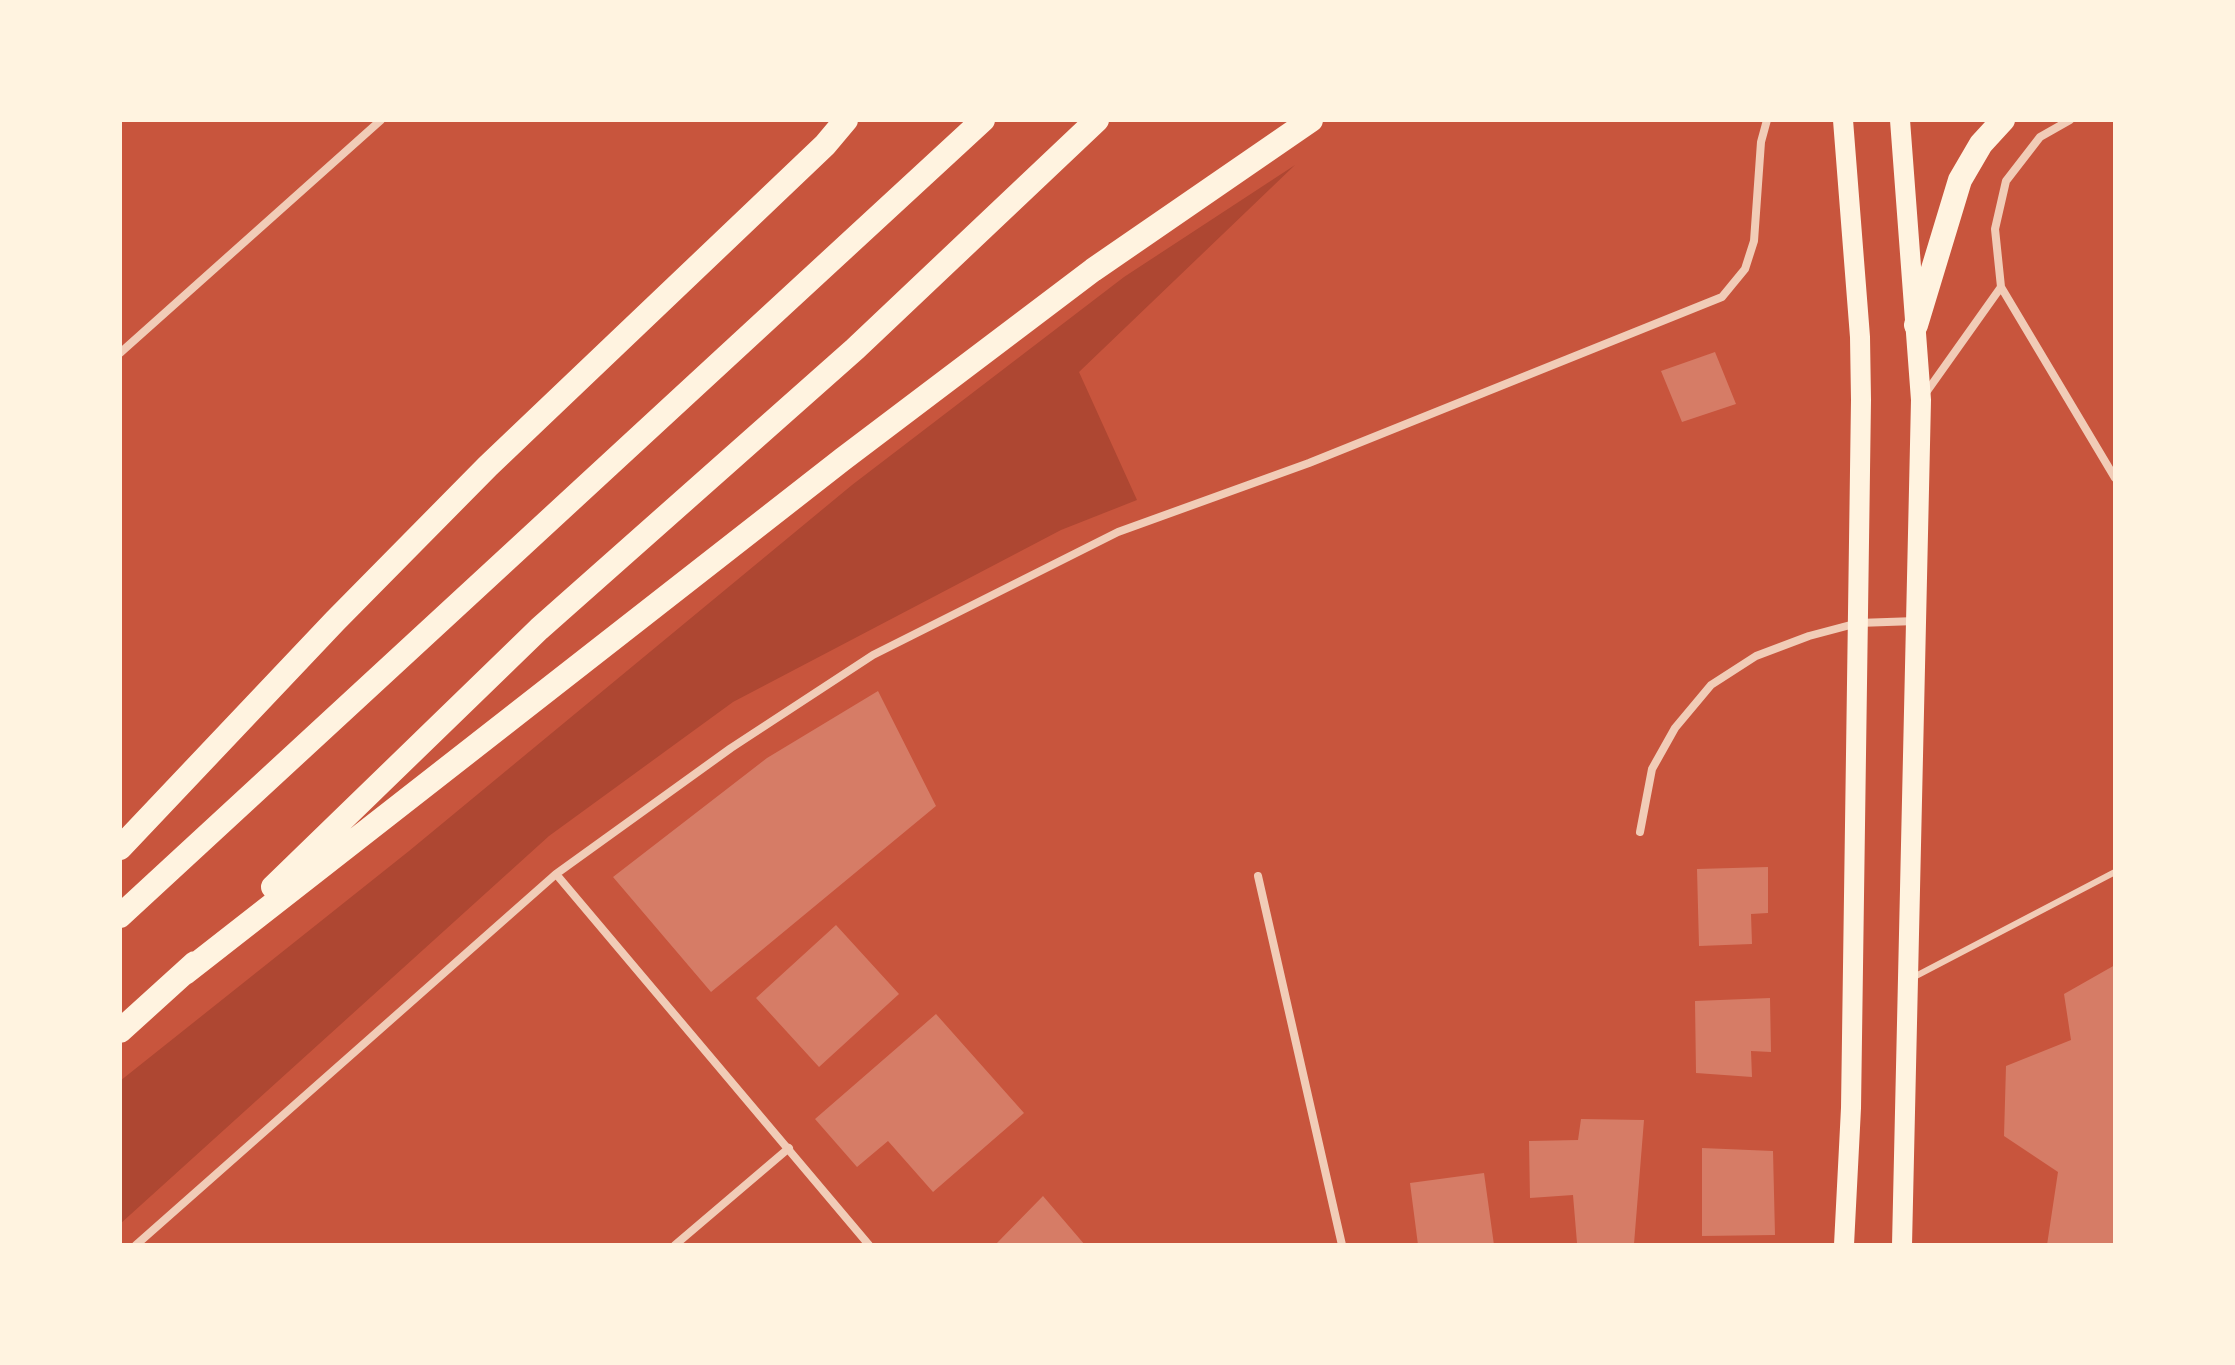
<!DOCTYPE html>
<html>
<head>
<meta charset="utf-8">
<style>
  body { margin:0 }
  #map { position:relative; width:2235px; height:1365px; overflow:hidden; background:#c8553d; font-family:Helvetica,sans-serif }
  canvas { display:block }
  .frame { position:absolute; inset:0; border:122px solid #fff3e0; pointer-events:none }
</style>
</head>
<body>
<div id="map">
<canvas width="2235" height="1365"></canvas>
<div class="frame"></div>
</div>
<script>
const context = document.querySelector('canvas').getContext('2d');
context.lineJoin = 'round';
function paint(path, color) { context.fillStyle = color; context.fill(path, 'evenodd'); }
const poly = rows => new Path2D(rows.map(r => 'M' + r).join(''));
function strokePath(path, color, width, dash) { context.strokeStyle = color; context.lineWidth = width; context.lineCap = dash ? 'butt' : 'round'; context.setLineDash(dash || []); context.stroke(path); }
paint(poly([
  [1295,165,1079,372,1137,500,1061,530,733,702,549,836,120,1224,120,1081,409,851,852,485,1124,277]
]), '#ae4732');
paint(poly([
  [1715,352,1736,404,1682,422,1661,371],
  [878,691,936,806,711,992,613,877,767,758],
  [1768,867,1768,913,1751,914,1752,944,1699,946,1697,869],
  [836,925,899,994,819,1067,756,998],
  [2115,965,2115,1245,2047,1245,2058,1172,2004,1136,2006,1066,2071,1040,2064,994],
  [1770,998,1771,1052,1751,1051,1752,1077,1696,1073,1695,1001],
  [936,1014,1024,1113,933,1192,888,1141,857,1167,815,1119],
  [1581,1119,1644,1120,1634,1244,1577,1243,1573,1195,1530,1198,1529,1141,1578,1140],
  [1702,1148,1773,1151,1775,1235,1702,1236],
  [1484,1173,1494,1245,1418,1245,1410,1183],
  [1043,1196,1085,1245,995,1245]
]), '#d67c66');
strokePath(poly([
  [1914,977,2115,872]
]), '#f1ccb7', 6);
strokePath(poly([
  [2070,120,2040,137,2006,181,1995,229,2001,287,2115,478],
  [120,353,381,120],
  [1925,394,2001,287],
  [1640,832,1652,769,1675,728,1711,685,1756,656,1809,636,1858,623,1916,621],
  [556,874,869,1245],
  [1258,876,1342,1245],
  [136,1245,556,874,731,748,873,655,1118,532,1309,463,1722,297,1745,269,1754,241,1761,142,1767,120],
  [675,1245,789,1148]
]), '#f1ccb7', 8);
strokePath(poly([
  [1843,120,1860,337,1861,400,1851,1108,1844,1245],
  [1900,120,1921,400,1902,1245]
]), '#fff3e0', 20);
strokePath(poly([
  [1916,325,1960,180,1981,144,2003,120],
  [120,848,335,621,488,466,825,145,846,120],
  [273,887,539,629,855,349,1097,120],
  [120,916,983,120],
  [185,973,843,459,1093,270,1311,120],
  [120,1031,195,963]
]), '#fff3e0', 24);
</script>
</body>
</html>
